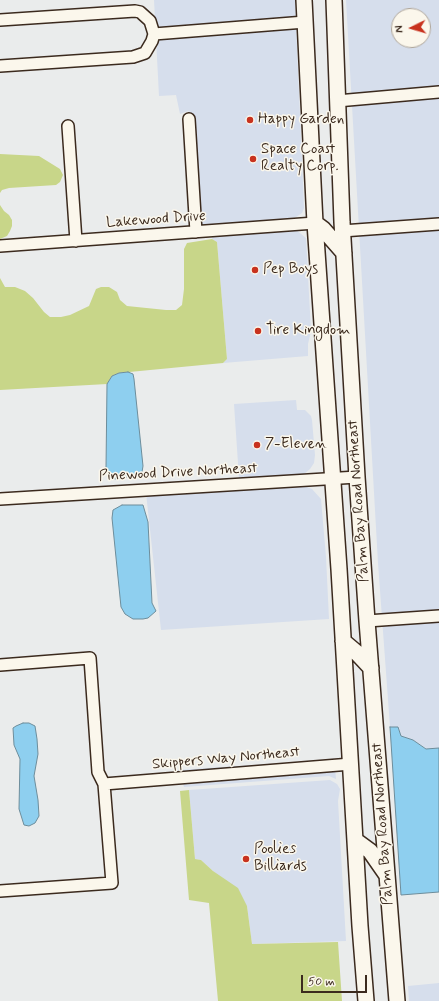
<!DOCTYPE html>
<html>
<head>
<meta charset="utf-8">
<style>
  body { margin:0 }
  #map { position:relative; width:439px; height:1001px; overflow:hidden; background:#eaecec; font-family:Mynerve,sans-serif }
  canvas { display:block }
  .north { position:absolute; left:391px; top:8px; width:40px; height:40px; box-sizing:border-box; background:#fbf7ec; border:1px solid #aea59a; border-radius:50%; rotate:265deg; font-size:11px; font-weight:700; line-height:16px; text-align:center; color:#3b2a1e }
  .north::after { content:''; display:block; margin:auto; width:14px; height:18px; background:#c8321e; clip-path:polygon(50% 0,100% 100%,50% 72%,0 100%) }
  .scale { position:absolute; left:301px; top:975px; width:66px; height:18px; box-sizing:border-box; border:2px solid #3b2a1e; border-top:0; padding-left:5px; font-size:12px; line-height:14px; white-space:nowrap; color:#3b2a1e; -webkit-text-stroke:3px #fbf7ec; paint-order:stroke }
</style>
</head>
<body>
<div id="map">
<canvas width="439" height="1001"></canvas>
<div class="north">N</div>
<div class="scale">50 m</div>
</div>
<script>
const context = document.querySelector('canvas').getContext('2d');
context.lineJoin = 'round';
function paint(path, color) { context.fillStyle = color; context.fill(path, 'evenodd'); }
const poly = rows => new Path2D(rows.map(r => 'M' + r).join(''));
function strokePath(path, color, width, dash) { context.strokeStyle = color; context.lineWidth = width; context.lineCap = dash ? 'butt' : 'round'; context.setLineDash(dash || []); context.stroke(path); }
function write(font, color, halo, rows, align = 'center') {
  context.font = font + ' Mynerve,sans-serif'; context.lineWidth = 3; context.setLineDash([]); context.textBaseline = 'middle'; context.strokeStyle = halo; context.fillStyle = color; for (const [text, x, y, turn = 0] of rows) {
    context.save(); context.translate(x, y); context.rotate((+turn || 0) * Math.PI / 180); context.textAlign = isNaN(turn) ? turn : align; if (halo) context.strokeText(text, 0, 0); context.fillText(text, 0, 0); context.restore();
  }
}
paint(poly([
  [154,0,295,0,304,208,302,213,296,217,288,219,206,226,202,226,198,220,193,126,196,120,193,114,188,111,180,114,176,95,159,96],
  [346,0,439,0,439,748,427,749,413,740,401,736,398,727,390,727,378,563],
  [399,16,423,16,423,40,399,40],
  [295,229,306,238,311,331,308,344,308,356,223,363,227,359,217,242,212,239,213,235],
  [296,400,297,410,305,410,311,416,312,420,315,455,314,463,310,469,304,474,297,475,239,478,234,404],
  [302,485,312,489,321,499,326,557,329,619,161,630,146,493],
  [334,758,336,779,329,776,184,787,183,784,180,783,178,770,331,760],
  [330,780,337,784,340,789,338,801,346,941,252,944,247,906,213,871,201,860,195,859,189,790],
  [439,983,439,1001,409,1001,408,986]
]), '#d6deec');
paint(poly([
  [0,154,39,156,60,169,63,175,60,182,56,185,9,188,2,190,0,193],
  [0,205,4,211,9,215,12,220,12,226,10,231,7,236,0,239],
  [212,239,217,242,227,359,223,363,119,373,112,376,107,384,0,390,0,278,5,287,15,287,25,291,33,298,44,312,50,317,61,317,70,315,89,306,96,289,101,287,109,287,117,292,120,300,127,306,166,310,176,310,182,305,184,289,184,249,187,243],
  [189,790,195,859,201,860,213,871,238,888,247,906,252,944,338,942,342,1001,218,1001,209,903,189,900,180,791]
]), '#c8d689');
const water = poly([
  [128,372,133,374,134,379,143,466,142,472,139,475,116,479,111,478,106,468,107,384,112,376,119,373,128,372],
  [122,505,143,505,148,522,152,603,156,611,148,618,143,619,133,619,125,614,121,607,112,518,113,510,122,505],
  [23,723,29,723,35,726,37,739,38,754,34,776,38,800,39,816,35,823,29,826,24,825,19,809,20,759,14,745,13,728,16,726,23,723],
  [390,727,398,727,401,736,413,740,426,749,439,748,439,892,401,895,390,727]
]);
paint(water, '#8ecfef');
strokePath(water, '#6d8d9b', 1);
const street = poly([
  [0,20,135,11,140,12,150,21,154,34,152,41,145,53,133,57,0,66],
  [154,34,305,22],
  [337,101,439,92],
  [189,119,196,232],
  [68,126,76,241],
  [342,231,439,224],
  [0,246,315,223],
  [0,499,357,477],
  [367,621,439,616],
  [0,665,90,658,98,772,104,784,112,883,0,891],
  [104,784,351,764]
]);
const secondary = poly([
  [304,0,315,223,339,569,360,926,366,1001],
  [334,0,342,222,357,477,367,621,397,1001],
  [315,223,323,229,344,253],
  [343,641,356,652,371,668],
  [355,840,370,851,386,874]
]);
strokePath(street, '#3b2a1e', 14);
strokePath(secondary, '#3b2a1e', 18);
strokePath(street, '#fbf7ec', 11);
strokePath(secondary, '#fbf7ec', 15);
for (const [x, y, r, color] of [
  [250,120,4,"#c8321e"],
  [253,159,4,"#c8321e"],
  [255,270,4,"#c8321e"],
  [258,331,4,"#c8321e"],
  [257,445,4,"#c8321e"],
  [246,859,4,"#c8321e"]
]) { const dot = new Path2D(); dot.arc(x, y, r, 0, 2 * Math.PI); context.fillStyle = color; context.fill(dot); strokePath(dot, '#fbf7ec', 1.5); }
write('15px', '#3b2a1e', '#fbf7ec', [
  ["Happy Garden",258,120],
  ["Space Coast",261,150],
  ["Realty Corp.",261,167],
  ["Pep Boys",263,270],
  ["Tire Kingdom",266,331],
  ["7-Eleven",265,445],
  ["Poolies",254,850],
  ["Billiards",254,867]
], 'left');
write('15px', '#3b2a1e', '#fbf7ec', [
  ["Lakewood Drive",156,220,-4],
  ["Pinewood Drive Northeast",178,473,-3],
  ["Palm Bay Road Northeast",359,501,-94],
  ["Skippers Way Northeast",226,759,-5],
  ["Palm Bay Road Northeast",383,824,-94]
]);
</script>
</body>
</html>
